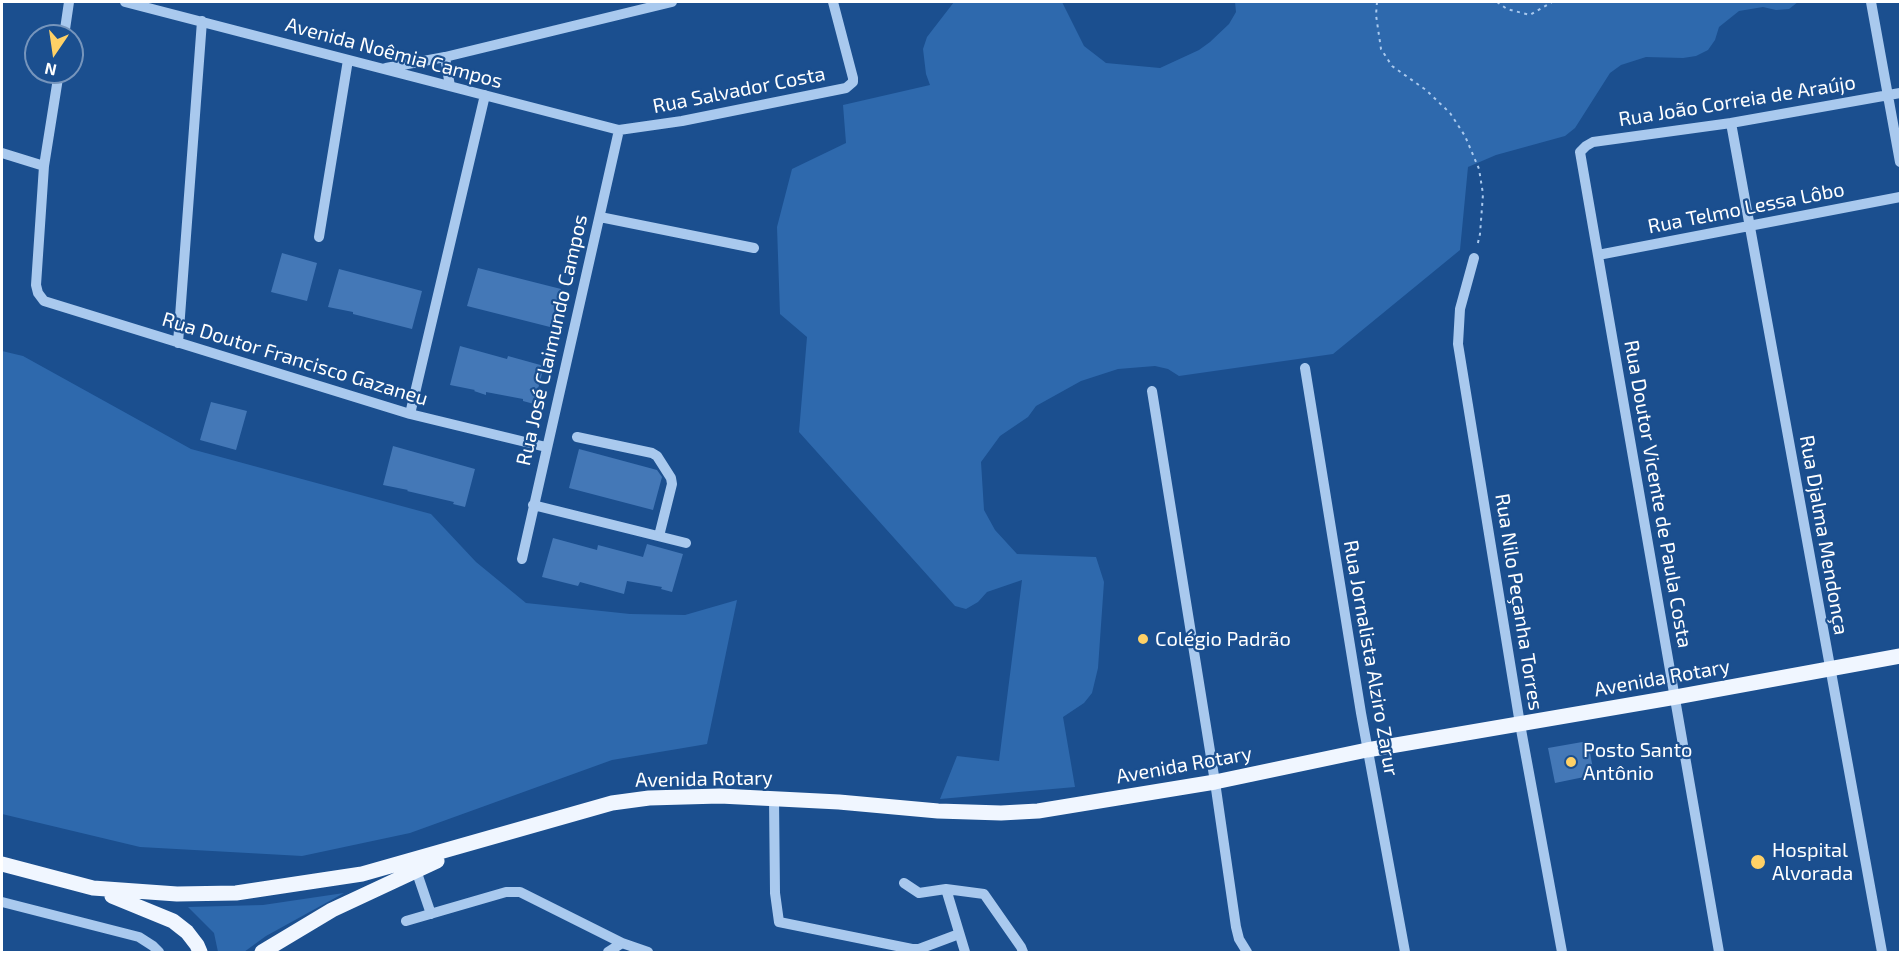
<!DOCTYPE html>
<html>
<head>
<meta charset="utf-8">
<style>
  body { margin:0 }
  #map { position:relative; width:1902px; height:954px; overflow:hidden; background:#1b4f8f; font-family:"Exo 2",sans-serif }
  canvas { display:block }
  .frame { position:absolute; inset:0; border:3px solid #fff; pointer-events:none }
  .north { position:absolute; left:24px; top:24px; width:60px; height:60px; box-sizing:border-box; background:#1b4f8f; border:2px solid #7695bc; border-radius:50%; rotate:193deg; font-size:16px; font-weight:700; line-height:24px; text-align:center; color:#fff }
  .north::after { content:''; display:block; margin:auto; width:21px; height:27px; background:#ffd166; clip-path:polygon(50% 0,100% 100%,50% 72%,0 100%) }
</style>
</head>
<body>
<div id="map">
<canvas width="1902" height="954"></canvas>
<div class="frame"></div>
<div class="north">N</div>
</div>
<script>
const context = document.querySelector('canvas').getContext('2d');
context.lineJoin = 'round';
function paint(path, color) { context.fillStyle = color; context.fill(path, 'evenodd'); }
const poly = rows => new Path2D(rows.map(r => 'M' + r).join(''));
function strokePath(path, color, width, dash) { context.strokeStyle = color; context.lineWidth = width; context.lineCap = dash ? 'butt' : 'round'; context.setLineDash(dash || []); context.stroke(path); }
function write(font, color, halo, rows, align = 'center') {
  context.font = font + ' "Exo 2",sans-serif'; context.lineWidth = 4.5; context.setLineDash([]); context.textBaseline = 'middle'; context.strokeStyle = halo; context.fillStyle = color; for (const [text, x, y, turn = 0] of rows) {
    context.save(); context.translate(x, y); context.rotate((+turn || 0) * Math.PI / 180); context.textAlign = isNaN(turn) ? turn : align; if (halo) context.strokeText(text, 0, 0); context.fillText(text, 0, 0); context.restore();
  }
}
paint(poly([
  [954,2,1062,2,1084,46,1106,63,1160,68,1199,50,1210,42,1229,24,1236,12,1235,2,1798,2,1789,9,1776,10,1763,7,1739,11,1719,27,1715,40,1708,50,1696,56,1683,58,1646,57,1621,65,1610,73,1575,128,1565,136,1496,155,1468,167,1460,250,1333,354,1179,376,1168,369,1155,366,1118,369,1081,381,1036,406,1028,417,1000,436,981,462,984,510,995,530,1017,554,1096,557,1104,582,1098,668,1092,693,1084,703,1063,717,1075,787,940,799,957,756,999,761,1022,580,987,592,978,602,966,609,955,606,799,432,807,337,780,314,777,227,792,169,846,143,843,105,930,85,926,74,923,49,927,37],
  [2,351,23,356,191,449,431,514,476,562,526,603,630,614,685,615,737,600,707,744,612,760,410,833,302,856,140,847,2,814],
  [344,893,266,936,244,952,218,952,214,933,188,907,263,905]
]), '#2e69ad');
paint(poly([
  [282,253,317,263,307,301,271,292],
  [478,268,561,289,550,327,467,306],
  [339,269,422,291,412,329,353,314,353,312,328,307],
  [460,346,507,359,508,356,544,366,534,404,523,401,523,399,486,392,486,395,474,391,475,390,450,385],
  [211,402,247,411,236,450,200,440],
  [393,446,475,469,465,507,453,504,454,502,407,491,408,490,383,485],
  [579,449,657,470,662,477,653,510,569,488],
  [553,538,597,550,598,545,643,557,647,544,683,554,672,592,661,589,662,587,627,581,624,594,580,582,578,586,542,577],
  [1588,741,1594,775,1555,783,1548,748]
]), '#4478b7');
strokePath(poly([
  [1377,2,1376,15,1381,49,1392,66,1426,90,1450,113,1465,136,1479,169,1483,194,1480,234,1477,247],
  [1497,2,1507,9,1530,15,1552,2]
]), '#a9c9ee', 2, [3, 4.5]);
strokePath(poly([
  [125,2,619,130,682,121,846,88,853,82,853,78,833,2],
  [1871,2,1900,162],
  [64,36,69,2],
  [445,57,450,86],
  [386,68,445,57,672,2],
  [59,72,44,166,36,285,38,293,44,301,410,414,546,447],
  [1731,123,1882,952],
  [2,153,44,166],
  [600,217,754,248],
  [319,237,348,60],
  [1598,255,1900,197],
  [1474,258,1460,309,1458,344,1520,724,1562,952],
  [178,343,202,21],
  [1305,368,1361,713,1405,952],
  [1152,391,1215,782,1236,927,1239,939,1247,952],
  [410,414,485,95],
  [577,437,652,453,657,456,671,478,672,484,659,536],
  [533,505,686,543],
  [522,559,619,130],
  [774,798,775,893,779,922,912,949,919,949,959,934],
  [416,870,431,914],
  [904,883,919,893,946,889,984,894,1021,947,1023,952],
  [946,889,965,952],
  [2,902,139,937,153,946,159,952],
  [406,921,506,892,520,892,622,943,648,952],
  [608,952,622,943],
  [1719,952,1580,152,1586,146,1593,142,1731,123,1900,93]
]), '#a9c9ee', 10);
strokePath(poly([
  [2,864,93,888,177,894,236,893,362,874,612,803,649,798,720,796,839,802,938,811,1001,813,1038,811,1215,782,1367,750,1676,697,1900,656],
  [112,896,173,921,187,932,197,945,200,952],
  [262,952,332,910,437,861]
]), '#f0f6ff', 15);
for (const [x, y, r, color] of [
  [1143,639,6,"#ffd166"],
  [1571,762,6,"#ffd166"],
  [1758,862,8,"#ffd166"]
]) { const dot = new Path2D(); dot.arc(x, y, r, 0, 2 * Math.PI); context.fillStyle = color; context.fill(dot); strokePath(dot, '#1b4f8f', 2); }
write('20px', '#fff', '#1b4f8f', [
  ["Avenida Noêmia Campos",394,53,15],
  ["Rua Salvador Costa",739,90,-11],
  ["Rua João Correia de Araújo",1737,101,-9],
  ["Rua Telmo Lessa Lôbo",1746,208,-11],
  ["Rua José Claimundo Campos",552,340,-77],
  ["Rua Doutor Francisco Gazaneu",295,359,17],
  ["Rua Doutor Vicente de Paula Costa",1658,494,80],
  ["Rua Djalma Mendonça",1824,535,80],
  ["Rua Nilo Peçanha Torres",1519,602,81],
  ["Rua Jornalista Alziro Zarur",1371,658,80],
  ["Avenida Rotary",1662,678,-10],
  ["Avenida Rotary",1184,765,-10],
  ["Avenida Rotary",704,779,-1]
]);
write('20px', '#fff', '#1b4f8f', [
  ["Colégio Padrão",1155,639],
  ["Posto Santo",1583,750],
  ["Antônio",1583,773],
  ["Hospital",1772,850],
  ["Alvorada",1772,873]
], 'left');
</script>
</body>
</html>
